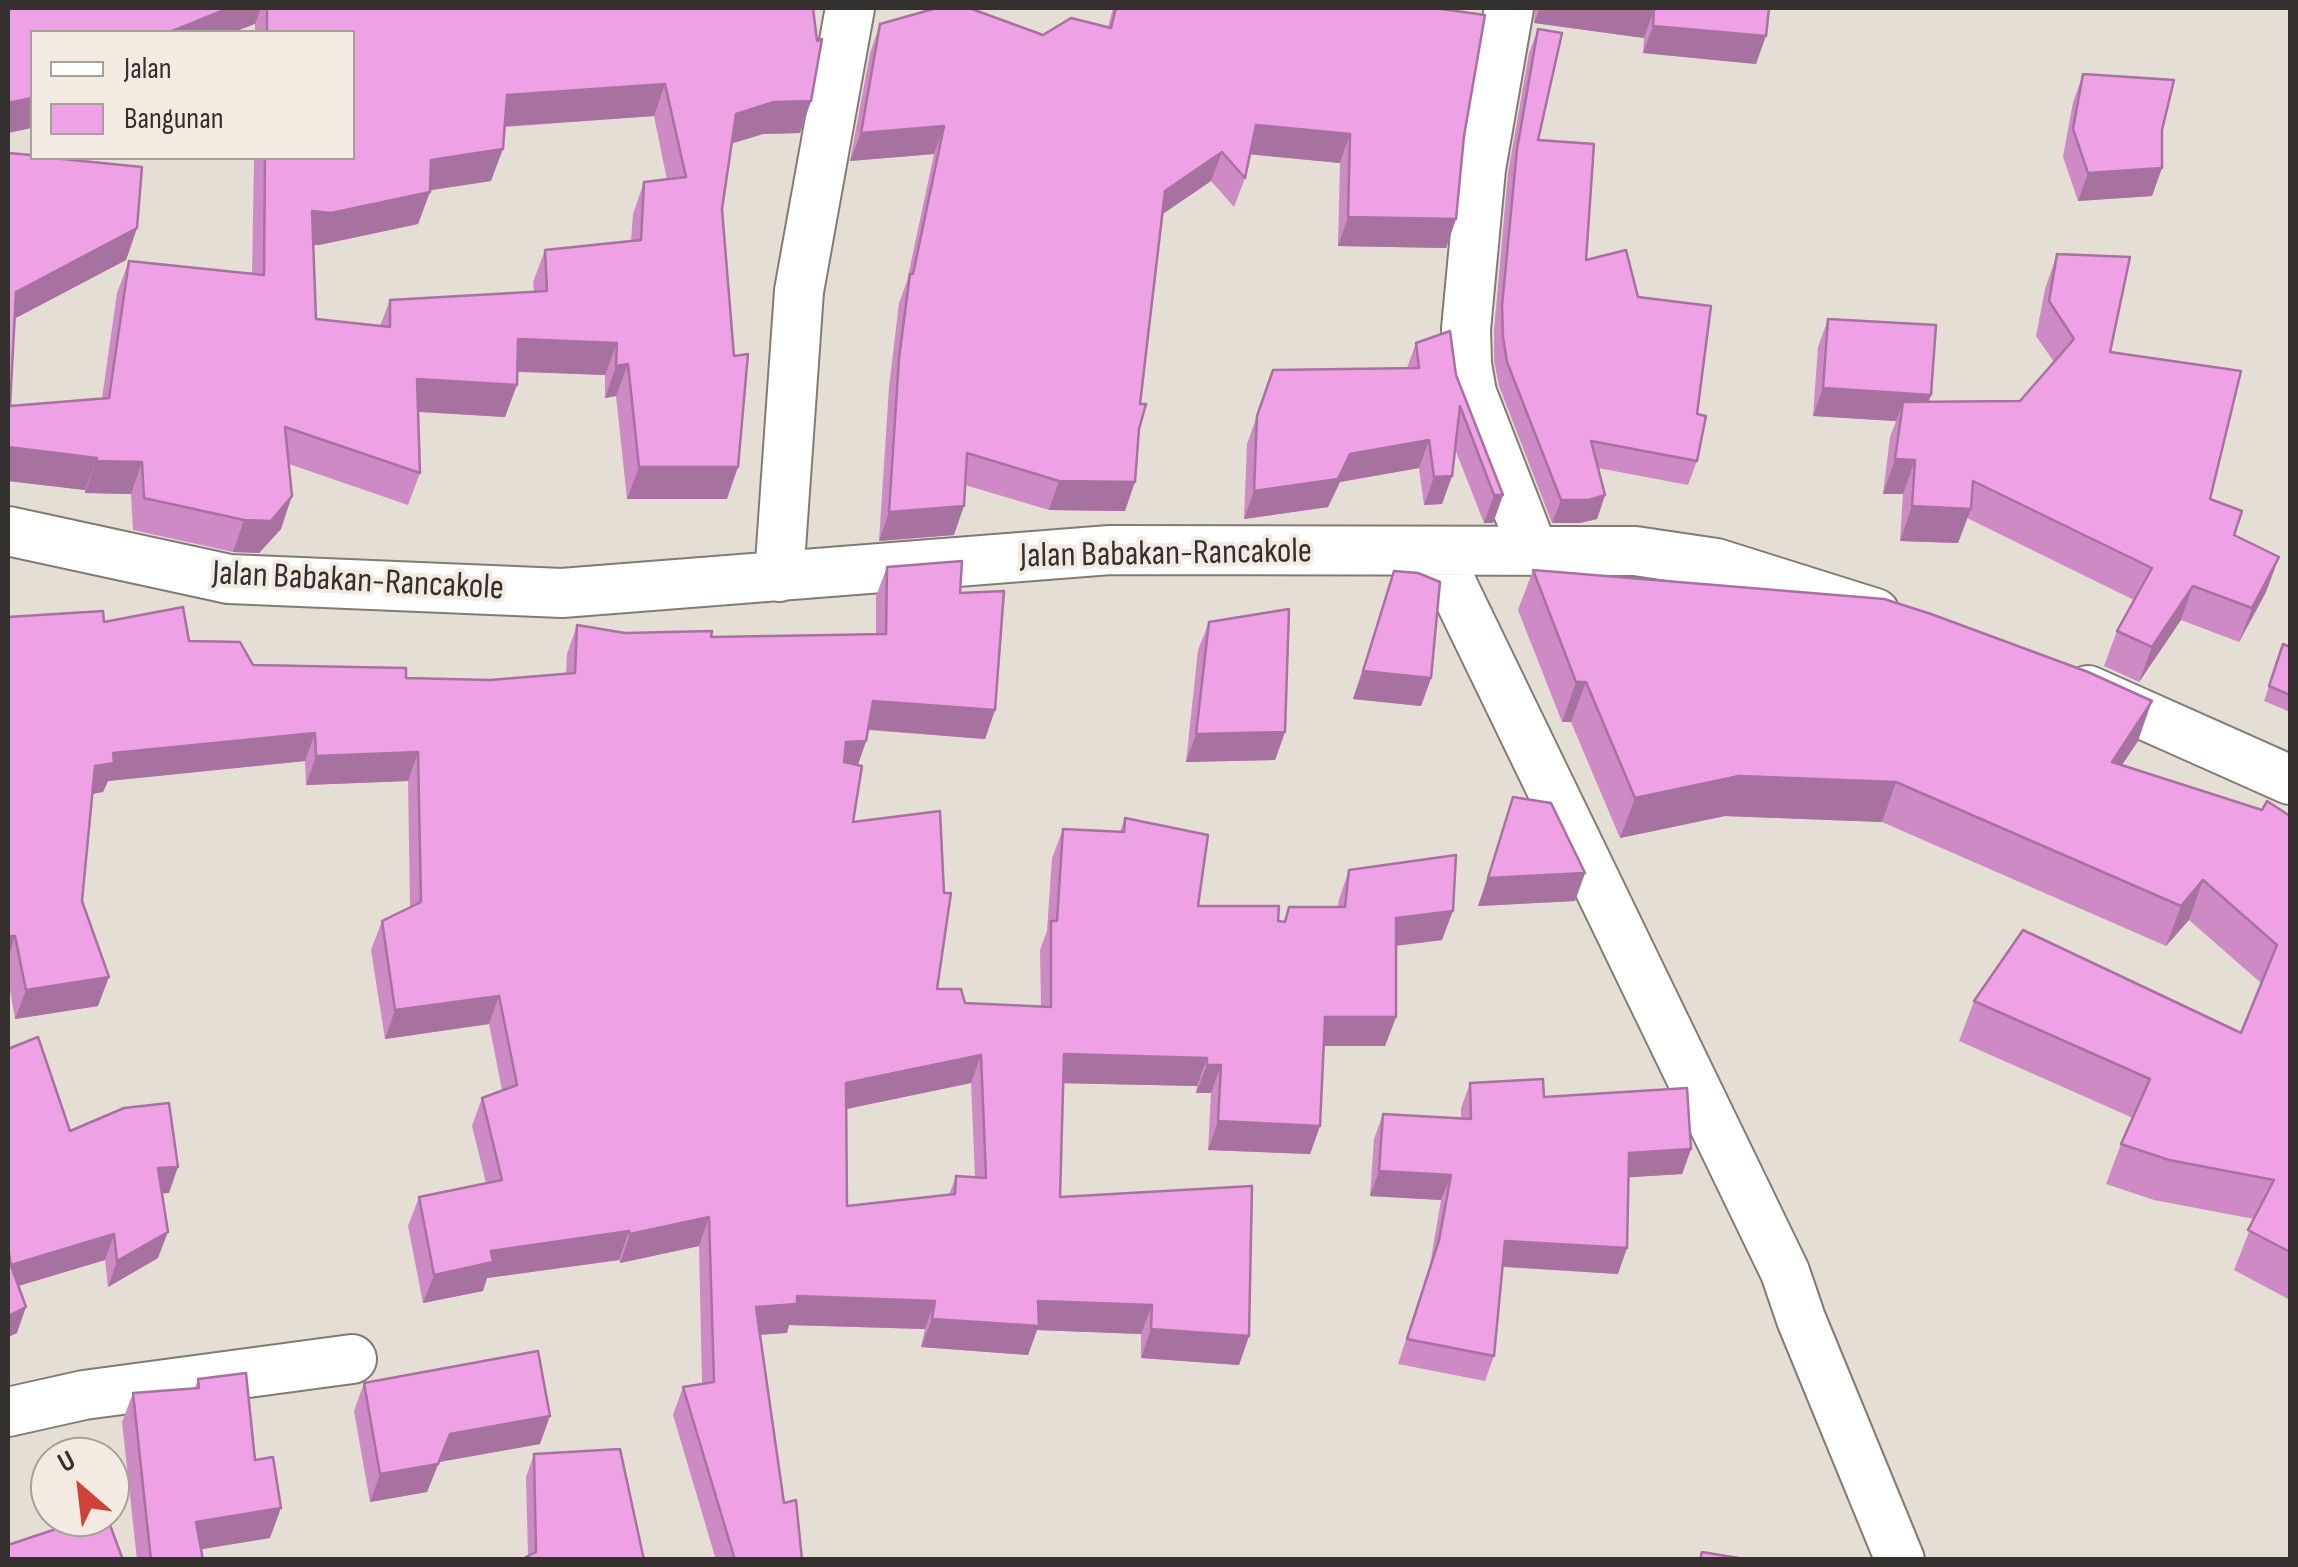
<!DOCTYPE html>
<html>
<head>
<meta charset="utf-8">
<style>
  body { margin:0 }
  #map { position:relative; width:2298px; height:1567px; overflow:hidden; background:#e5ded5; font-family:"Sofia Sans Condensed",sans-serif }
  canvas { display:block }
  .frame { position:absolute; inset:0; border:10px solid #33302d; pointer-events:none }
  .legend { position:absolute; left:30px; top:30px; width:325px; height:130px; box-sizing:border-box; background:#f3ebe2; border:2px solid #a6a09a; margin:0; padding:12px 18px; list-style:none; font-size:30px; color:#33302d }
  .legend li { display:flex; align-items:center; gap:20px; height:50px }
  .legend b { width:50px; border:2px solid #a6a09a }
  .north { position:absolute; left:30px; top:1437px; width:100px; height:100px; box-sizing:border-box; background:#f3ebe2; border:2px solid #a6a09a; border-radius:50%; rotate:332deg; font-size:28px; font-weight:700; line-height:40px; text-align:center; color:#33302d }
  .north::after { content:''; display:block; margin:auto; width:35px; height:45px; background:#d04237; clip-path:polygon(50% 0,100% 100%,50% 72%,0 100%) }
</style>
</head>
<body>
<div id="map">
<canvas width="2298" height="1567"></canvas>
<div class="frame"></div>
<ul class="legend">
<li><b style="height:12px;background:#fff"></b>Jalan</li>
<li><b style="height:28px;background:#efa1e5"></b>Bangunan</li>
</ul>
<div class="north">U</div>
</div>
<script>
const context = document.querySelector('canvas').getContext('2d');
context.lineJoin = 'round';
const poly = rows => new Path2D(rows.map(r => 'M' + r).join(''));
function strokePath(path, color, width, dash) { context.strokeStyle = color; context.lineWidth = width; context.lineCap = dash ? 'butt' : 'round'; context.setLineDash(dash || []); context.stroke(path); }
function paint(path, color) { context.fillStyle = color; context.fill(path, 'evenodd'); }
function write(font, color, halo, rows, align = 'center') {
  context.font = font + ' "Sofia Sans Condensed",sans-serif'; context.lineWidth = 8; context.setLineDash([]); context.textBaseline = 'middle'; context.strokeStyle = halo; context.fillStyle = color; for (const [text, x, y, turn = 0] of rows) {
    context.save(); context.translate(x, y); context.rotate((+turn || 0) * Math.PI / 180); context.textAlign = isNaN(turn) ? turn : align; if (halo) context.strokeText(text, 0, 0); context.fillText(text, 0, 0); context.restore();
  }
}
const minor = poly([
  [1509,8,1481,169,1466,329,1467,364,1472,393,1533,550],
  [8,531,229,579,562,593,1110,550,1635,551,1716,563,1875,613],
  [1436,551,1785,1272,1801,1319,1900,1560],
  [779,577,799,291,850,8],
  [2088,690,2290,780],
  [8,1412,84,1395,352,1359]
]);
strokePath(minor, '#827b73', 52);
strokePath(minor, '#fff', 48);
paint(poly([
  [8,8,813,8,811,101,800,133,763,134,732,143,722,209,727,499,627,499,616,396,605,398,605,375,517,372,505,417,418,412,420,473,408,505,289,464,281,529,259,553,233,552,133,530,131,494,85,493,85,490,8,481,8,153,137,228,126,260,14,319,10,406,102,398,117,293,129,261,252,274,254,158,352,158,352,32,255,32,255,24],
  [654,116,667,180,644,182,633,214,631,241,545,250,533,282,534,292,390,300,380,326,316,319,313,245,319,245,418,224,430,190,491,181,505,127],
  [1113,8,1434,8,1464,136,1456,219,1446,248,1338,246,1340,163,1250,154,1245,178,1234,207,1211,181,1162,214,1140,404,1139,429,1125,511,1049,510,965,485,954,535,879,541,889,387,899,303,907,281,934,154,850,161,870,53,880,24,1043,35,1108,27],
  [1535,8,1769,8,1756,64,1643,53,1644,38,1534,23],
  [1538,29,1538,140,1586,260,1638,297,1697,414,1697,461,1688,485,1598,468,1605,495,1597,519,1580,523,1552,523,1499,386,1494,361,1494,330,1508,173,1529,53],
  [2083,74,2162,130,2152,196,2078,201,2063,157,2073,102],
  [2057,254,2110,352,2234,535,2279,557,2266,592,2239,642,2181,620,2139,682,2104,666,2117,631,2134,600,1967,518,1958,543,1900,541,1903,494,1883,494,1890,437,1896,421,1813,416,1818,347,1828,319,1929,402,2020,401,2054,362,2036,336,2045,289],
  [1416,343,1456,375,1503,495,1493,523,1484,523,1455,449,1452,476,1442,504,1424,505,1419,468,1340,482,1328,507,1244,519,1247,444,1273,370,1407,368],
  [887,567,960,593,995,710,985,739,868,730,866,741,858,765,853,822,937,989,965,1003,1041,1006,1040,950,1047,931,1052,858,1063,829,1120,832,1125,818,1198,906,1284,922,1338,907,1339,899,1349,870,1442,940,1396,946,1396,1017,1385,1046,1324,1046,1320,1126,1310,1154,1208,1150,1211,1093,1196,1093,1197,1086,1064,1083,1060,1197,1249,1336,1239,1365,1141,1358,1141,1334,1037,1330,1028,1355,921,1347,925,1329,789,1325,787,1333,760,1334,784,1503,802,1560,716,1560,673,1415,683,1387,702,1384,699,1246,620,1263,619,1260,487,1278,483,1291,423,1303,408,1226,419,1197,486,1183,472,1126,482,1098,502,1090,489,1024,385,1039,371,950,382,921,410,907,408,781,306,785,305,761,108,781,103,792,92,794,82,901,98,1006,15,1019,8,978,8,617,104,622,189,641,253,665,406,678,490,680,566,673,567,654,577,625,625,633,711,637,876,634,876,596],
  [971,1083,975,1177,956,1176,949,1195,847,1206,847,1109],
  [1533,570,2138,741,2122,765,2262,810,2290,816,2290,1300,2234,1270,2254,1219,2154,1200,2106,1184,2121,1144,2133,1118,1959,1041,1974,1001,2241,1033,2261,983,2189,920,2166,946,1882,822,1725,816,1620,838,1571,722,1562,722,1518,610],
  [1394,571,1431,678,1421,706,1353,699],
  [1209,622,1285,732,1275,760,1186,762,1198,650],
  [2283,644,2290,647,2290,712,2264,701],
  [1513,797,1585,873,1575,901,1478,906],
  [8,1049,70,1131,169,1193,162,1193,158,1258,108,1287,105,1260,18,1286,17,1333,8,1337],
  [1470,1083,1544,1097,1691,1149,1682,1174,1628,1177,1618,1274,1503,1267,1494,1356,1485,1381,1398,1364,1430,1265,1441,1200,1370,1196,1374,1139,1383,1114,1461,1118,1461,1108],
  [198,1379,255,1460,270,1538,201,1549,203,1560,137,1560,122,1422,133,1393,195,1388],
  [364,1383,540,1444,439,1462,427,1492,370,1502,354,1411],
  [534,1454,644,1560,528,1556,526,1477]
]), '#ce8ac5');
paint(poly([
  [229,8,261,8,255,24,234,32,170,32],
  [1540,8,1633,8,1654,10,1644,38,1534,23],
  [1653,26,1766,36,1756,64,1643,53],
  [665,84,654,116,496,127,507,95],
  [32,98,32,128,8,133,8,103],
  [811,101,800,133,763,134,724,146,736,114,774,102],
  [1256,125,1350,134,1340,163,1246,154],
  [944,126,934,154,850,161,861,133],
  [503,149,491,181,419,192,431,160],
  [1222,152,1211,181,1154,220,1165,191],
  [2162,168,2152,196,2078,201,2088,173],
  [430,192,418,224,319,245,300,243,312,211],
  [1348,217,1456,219,1446,248,1338,246],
  [137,228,126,260,8,322,16,292],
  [518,339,617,343,605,375,506,371],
  [628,364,616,396,605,398,616,366],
  [417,379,517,385,505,417,406,411],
  [1823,388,1931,395,1921,423,1903,402,1896,421,1813,416],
  [1429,440,1419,468,1340,482,1328,507,1244,519,1254,491,1350,454],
  [8,447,97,458,85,490,8,481],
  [1895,459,1915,460,1903,494,1883,494],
  [96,461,142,462,131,494,85,493],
  [639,467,738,467,727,499,627,499],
  [1452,476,1442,504,1424,505,1434,477],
  [1059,481,1135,482,1125,511,1049,510],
  [1494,495,1503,495,1493,523,1484,523],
  [1605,495,1597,519,1580,523,1552,523,1561,500],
  [292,496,281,529,259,553,233,552,244,520],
  [964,506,954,535,879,541,889,512],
  [1912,506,1971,509,1958,543,1900,541],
  [2279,557,2266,592,2239,642,2252,608],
  [2193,586,2181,620,2139,682,2152,647],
  [1363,671,1431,678,1421,706,1353,699],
  [1576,682,1586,682,1571,722,1562,722],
  [873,701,995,710,985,739,863,729],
  [2152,701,2138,741,2097,802,2112,762],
  [1285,732,1275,760,1186,762,1196,734],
  [315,733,305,761,108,781,103,792,85,795,95,766,113,753],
  [866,741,856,770,835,771,846,742],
  [418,752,408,781,306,785,316,756],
  [1739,776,1896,782,1882,822,1725,816,1620,838,1635,798],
  [1585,873,1575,901,1478,906,1488,878],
  [2203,880,2189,920,2166,946,2181,906],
  [1453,911,1442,940,1385,947,1396,918],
  [8,936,15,936,8,958],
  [109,977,98,1006,15,1019,26,990],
  [499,996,489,1024,385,1039,395,1010],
  [1325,1017,1396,1017,1385,1046,1314,1046],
  [1064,1054,1207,1058,1197,1086,1054,1083],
  [981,1055,971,1083,836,1111,846,1083],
  [1207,1065,1221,1065,1211,1093,1196,1093],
  [1218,1121,1320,1126,1310,1154,1208,1150],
  [1691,1149,1682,1174,1619,1178,1629,1153],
  [178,1167,169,1193,149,1194,158,1168],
  [1379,1171,1451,1175,1441,1200,1370,1196],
  [709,1217,699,1246,620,1263,630,1234],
  [629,1231,619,1260,487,1278,483,1291,423,1303,434,1275,491,1251],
  [168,1232,158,1258,108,1287,117,1261],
  [114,1234,105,1260,8,1289,11,1265],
  [1505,1241,1627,1248,1618,1274,1496,1266],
  [797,1296,935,1301,925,1329,789,1325,787,1333,745,1336,756,1307],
  [1038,1301,1152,1305,1141,1334,1037,1330,1028,1355,921,1347,932,1319],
  [26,1307,17,1333,8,1337,8,1316],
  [1151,1329,1249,1336,1239,1365,1141,1358],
  [550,1416,540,1444,439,1462,427,1492,370,1502,380,1474,450,1434],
  [281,1508,270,1538,185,1552,196,1522]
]), '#a771a0');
const building = poly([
  [8,8,229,8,170,32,32,32,32,98,8,103,8,8],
  [267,8,813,8,817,41,822,39,811,101,774,102,736,114,722,209,734,356,748,354,738,467,639,467,628,364,616,366,617,343,518,339,517,385,417,379,420,473,285,427,292,496,271,521,244,520,144,498,142,462,96,461,97,458,8,447,8,153,32,155,32,158,52,158,142,167,137,228,16,292,10,406,109,398,129,261,264,275,265,158,352,158,352,32,267,32,267,8],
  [665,84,686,177,644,182,641,240,545,250,547,291,390,300,390,327,316,319,312,211,331,213,430,192,431,160,503,149,507,95,665,84],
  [937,8,969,8,1043,35,1071,18,1111,28,1116,8,1434,8,1485,15,1464,136,1456,219,1348,217,1350,134,1256,125,1245,178,1222,152,1165,191,1140,404,1146,404,1139,429,1135,482,1059,481,967,453,964,506,889,512,899,358,910,274,913,274,944,126,861,133,880,24,937,8],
  [1633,8,1769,8,1766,36,1653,26,1654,10,1633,8],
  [1538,29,1562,33,1538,140,1594,144,1586,260,1626,250,1638,297,1711,306,1697,414,1706,416,1697,461,1591,441,1605,495,1589,500,1561,500,1507,362,1503,337,1502,306,1517,149,1538,29],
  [2083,74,2174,80,2162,130,2162,168,2088,173,2073,129,2083,74],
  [2057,254,2130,257,2110,352,2241,371,2210,499,2242,511,2234,535,2279,557,2252,608,2193,586,2152,647,2117,631,2152,568,1973,481,1971,509,1912,506,1915,460,1895,459,1903,402,2020,401,2074,339,2049,301,2057,254],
  [1828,319,1936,325,1931,395,1823,388,1828,319],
  [1450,331,1456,375,1503,495,1494,495,1460,406,1452,476,1434,477,1429,440,1350,454,1338,479,1254,491,1257,416,1273,370,1419,368,1416,343,1450,331],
  [962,561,960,593,1004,591,995,710,873,701,866,741,846,742,844,762,862,766,853,822,940,811,944,893,951,893,937,989,961,989,965,1003,1051,1007,1051,921,1057,921,1063,829,1124,832,1125,818,1208,835,1198,906,1279,906,1278,921,1285,922,1289,907,1345,907,1349,870,1456,855,1453,911,1396,918,1396,1017,1325,1017,1320,1126,1218,1121,1221,1065,1207,1065,1207,1058,1064,1054,1060,1197,1252,1186,1249,1336,1151,1329,1152,1305,1038,1301,1039,1326,932,1319,935,1301,797,1296,797,1304,756,1307,784,1503,796,1500,802,1560,735,1560,683,1387,714,1382,709,1217,630,1234,629,1231,491,1251,493,1262,434,1275,419,1197,502,1180,482,1098,517,1085,499,996,395,1010,382,921,421,902,418,752,316,756,315,733,113,753,114,763,95,766,82,901,109,977,26,990,15,936,8,936,8,617,103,611,104,622,183,607,189,641,240,642,253,665,406,668,406,678,490,680,575,673,577,625,625,633,712,631,711,637,886,634,887,567,962,561],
  [981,1055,986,1178,956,1176,955,1194,847,1206,846,1083,981,1055],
  [1533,570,1884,599,1931,614,2088,672,2152,701,2112,762,2262,810,2267,801,2290,816,2290,1252,2248,1230,2274,1180,2169,1160,2121,1144,2150,1079,1974,1001,2023,930,2241,1033,2277,945,2203,880,2181,906,1896,782,1739,776,1635,798,1586,682,1576,682,1533,570],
  [1394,571,1418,573,1440,582,1431,678,1363,671,1394,571],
  [1289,609,1285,732,1196,734,1209,622,1289,609],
  [2283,644,2290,647,2290,695,2269,686,2283,644],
  [1513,797,1551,803,1585,873,1488,878,1513,797],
  [38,1037,70,1131,124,1108,169,1103,178,1167,158,1168,168,1232,117,1261,114,1234,11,1265,8,1247,8,1049,38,1037],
  [1543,1079,1544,1097,1687,1088,1691,1149,1629,1153,1627,1248,1505,1241,1494,1356,1407,1339,1439,1240,1451,1175,1379,1171,1383,1114,1471,1119,1470,1083,1543,1079],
  [8,1260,9,1260,26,1307,8,1316,8,1260],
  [538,1351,550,1416,450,1434,438,1464,380,1474,364,1383,538,1351],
  [246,1373,255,1460,273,1457,281,1508,196,1522,203,1560,151,1560,133,1393,199,1388,198,1379,246,1373],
  [620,1449,644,1560,520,1560,536,1552,534,1454,620,1449],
  [92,1517,107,1517,123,1560,8,1560,8,1545,92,1517],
  [1702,1552,1751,1560,1700,1560,1702,1552]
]);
paint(building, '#efa1e5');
strokePath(building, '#a771a0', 2.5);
write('35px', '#33302d', '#f3ebe2', [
  ["Jalan Babakan-Rancakole",1166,555,-1],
  ["Jalan Babakan-Rancakole",358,582,3]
]);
</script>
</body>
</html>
